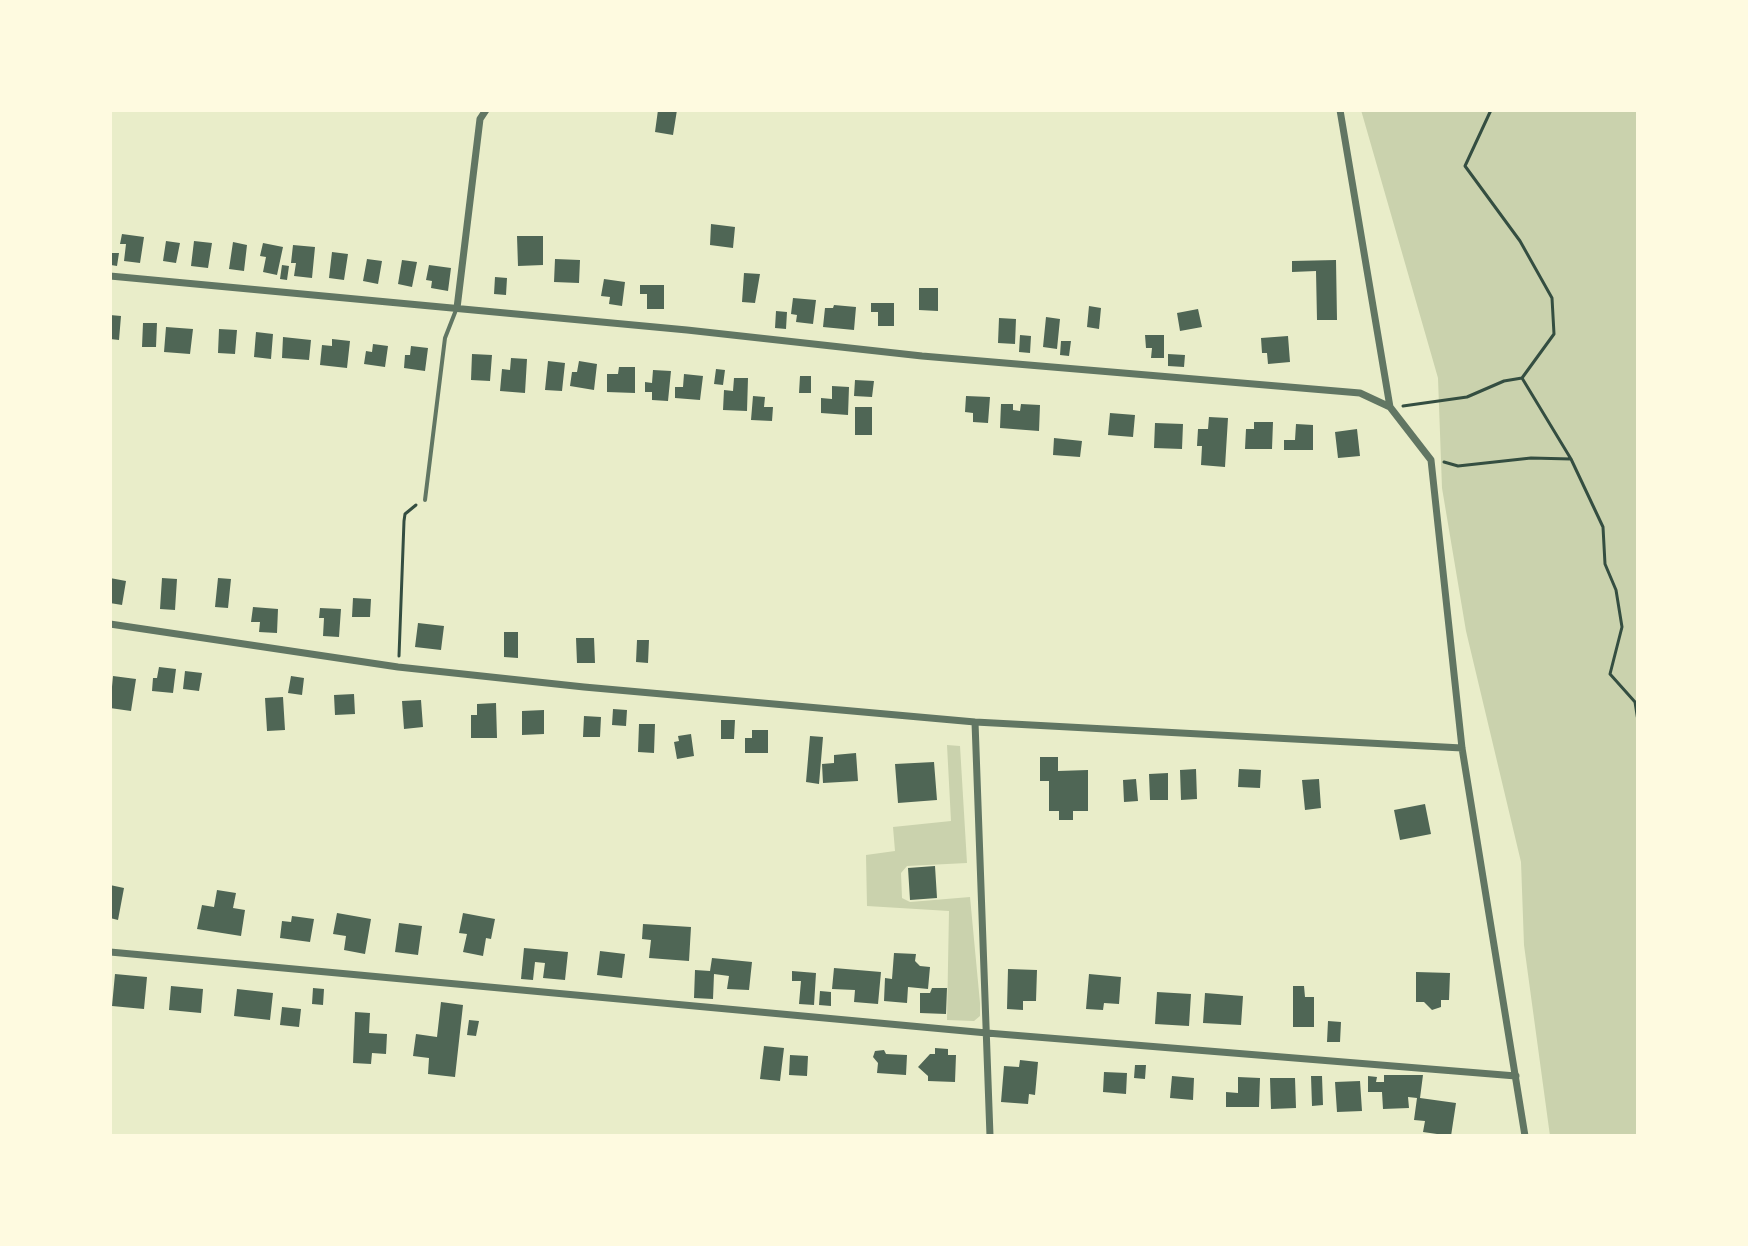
<!DOCTYPE html>
<html>
<head>
<meta charset="utf-8">
<style>
  body { margin:0 }
  #map { position:relative; width:1748px; height:1246px; overflow:hidden; background:#e9edc9; font-family:Helvetica,sans-serif }
  canvas { display:block }
  .frame { position:absolute; inset:0; border:112px solid #fefae0; pointer-events:none }
</style>
</head>
<body>
<div id="map">
<canvas width="1748" height="1246"></canvas>
<div class="frame"></div>
</div>
<script>
const context = document.querySelector('canvas').getContext('2d');
context.lineJoin = 'round';
function paint(path, color) { context.fillStyle = color; context.fill(path, 'evenodd'); }
const poly = rows => new Path2D(rows.map(r => 'M' + r).join(''));
function strokePath(path, color, width, dash) { context.strokeStyle = color; context.lineWidth = width; context.lineCap = dash ? 'butt' : 'round'; context.setLineDash(dash || []); context.stroke(path); }
paint(poly([
  [1361,110,1638,110,1638,1136,1550,1136,1524,945,1521,862,1466,631,1442,488,1438,378],
  [947,745,960,746,967,863,907,866,901,873,902,898,910,902,970,897,980,1003,980,1016,974,1021,947,1020,949,911,867,906,866,855,895,851,893,827,951,821]
]), '#cad2ad');
paint(poly([
  [658,110,677,110,673,135,655,132],
  [711,224,735,227,733,248,710,245],
  [122,234,144,237,140,263,124,261,126,244,120,244],
  [517,236,543,236,543,265,518,266],
  [166,241,180,243,176,263,163,261],
  [194,241,212,243,208,268,191,266],
  [233,242,247,245,244,271,229,269],
  [263,243,283,247,277,275,263,272,266,257,260,256],
  [293,245,315,247,312,278,294,276,296,263,291,263],
  [332,252,348,254,344,280,329,278],
  [112,253,119,253,117,266,111,265],
  [367,259,382,261,378,284,363,281],
  [555,259,580,260,579,283,554,282],
  [402,260,417,262,412,287,398,284],
  [1336,260,1337,320,1317,320,1316,271,1292,272,1292,261],
  [282,265,289,266,287,280,280,279],
  [429,265,451,268,448,291,431,288,432,281,426,280],
  [744,273,760,274,755,303,742,302],
  [495,277,507,278,506,295,494,294],
  [604,279,625,282,622,306,609,304,610,297,601,296],
  [640,285,664,285,664,309,647,309,647,294,640,294],
  [919,288,938,288,938,311,919,310],
  [793,298,816,300,813,324,796,322,797,315,791,314],
  [871,303,894,303,894,326,878,326,878,312,871,312],
  [834,305,856,307,854,330,823,327,825,308,833,308],
  [1089,306,1101,308,1099,329,1087,327],
  [1198,309,1202,327,1180,331,1177,313],
  [776,311,787,312,786,329,775,328],
  [110,315,121,316,119,340,110,339],
  [1046,317,1060,319,1057,349,1043,347],
  [999,318,1016,319,1015,344,998,343],
  [143,323,157,323,156,347,142,347],
  [166,327,193,329,190,354,164,352],
  [219,329,237,330,235,354,218,353],
  [256,332,273,334,271,359,254,357],
  [1020,335,1031,336,1030,353,1019,352],
  [1145,335,1164,335,1164,358,1151,358,1152,348,1146,348],
  [1288,336,1290,362,1268,364,1267,353,1262,353,1261,338],
  [283,337,311,340,309,360,282,358],
  [332,339,350,341,347,368,320,365,322,345,332,346],
  [1061,341,1071,341,1069,356,1060,355],
  [373,344,388,346,385,367,364,364,366,351,372,352],
  [411,346,428,348,425,371,404,368,405,355,410,355],
  [472,354,492,355,490,381,471,380],
  [1168,354,1185,355,1184,367,1168,366],
  [511,358,527,359,525,393,500,391,502,369,510,370],
  [548,361,565,363,562,391,545,390],
  [579,361,597,364,594,390,570,386,572,372,577,372],
  [619,367,635,367,635,393,607,392,607,374,618,374],
  [716,369,725,370,723,385,714,384],
  [653,370,671,371,668,401,652,400,652,392,645,392,645,382,652,383],
  [684,374,703,376,700,400,675,398,675,387,683,387],
  [800,376,811,376,811,393,799,393],
  [734,378,748,378,747,411,723,410,724,390,733,391],
  [855,380,874,381,872,397,854,396],
  [832,386,849,387,848,415,821,413,821,398,832,399],
  [753,396,765,397,764,407,773,407,772,421,751,420],
  [966,396,990,397,988,423,973,422,973,413,965,412],
  [1001,404,1013,404,1013,410,1020,411,1021,404,1040,405,1039,431,1000,428],
  [855,407,872,407,872,435,855,435],
  [1110,413,1135,415,1133,437,1108,435],
  [1209,417,1228,418,1225,467,1201,465,1202,446,1197,446,1198,429,1208,429],
  [1254,422,1273,422,1272,449,1245,449,1246,429,1254,429],
  [1155,423,1183,424,1182,449,1154,448],
  [1296,424,1313,425,1313,450,1284,450,1284,440,1295,440],
  [1357,429,1360,456,1338,458,1335,432],
  [1054,438,1082,441,1080,457,1053,455],
  [110,578,126,581,122,605,110,603],
  [162,578,177,579,175,610,160,609],
  [218,578,231,579,228,608,215,607],
  [353,598,371,599,370,617,352,617],
  [253,607,278,609,277,633,259,632,260,622,251,622],
  [320,608,341,609,339,637,323,636,324,618,319,618],
  [418,623,444,626,441,650,415,647],
  [504,632,518,632,518,658,504,657],
  [576,638,594,638,595,663,577,663],
  [637,640,649,640,648,663,636,662],
  [159,667,176,669,173,693,152,691,153,678,157,678],
  [185,671,202,673,199,691,183,689],
  [113,676,136,679,131,711,110,708],
  [291,676,304,678,302,695,288,693],
  [354,694,355,714,335,715,334,695],
  [283,697,285,730,267,731,265,698],
  [421,700,423,727,404,729,402,701],
  [496,703,497,738,471,738,471,715,477,715,477,704],
  [613,709,627,710,626,726,612,725],
  [544,710,544,734,522,735,522,711],
  [584,716,601,717,600,737,583,737],
  [721,720,735,720,734,739,721,739],
  [639,724,655,724,654,753,638,752],
  [752,730,768,730,768,753,745,753,745,738,752,738],
  [691,734,694,756,677,759,674,742,679,741,678,736],
  [810,736,823,737,819,784,806,782],
  [856,753,858,781,823,783,822,764,834,763,834,755],
  [1040,757,1058,757,1058,771,1088,770,1088,811,1073,811,1073,820,1059,820,1059,811,1049,811,1049,781,1040,781],
  [934,762,937,800,898,803,895,764],
  [1196,769,1197,799,1181,800,1180,770],
  [1239,769,1261,770,1260,788,1238,787],
  [1168,773,1168,800,1150,800,1149,774],
  [1136,779,1138,801,1124,802,1123,780],
  [1319,779,1321,808,1305,810,1302,780],
  [1425,804,1431,834,1400,840,1394,810],
  [935,866,937,898,910,900,908,868],
  [110,885,124,888,118,920,110,918],
  [217,890,236,893,233,908,245,910,241,936,197,929,202,905,214,907],
  [337,913,371,919,365,954,344,950,346,936,333,934],
  [463,913,495,919,491,939,486,938,483,956,463,952,467,934,459,933],
  [292,916,314,919,310,942,280,938,282,921,291,922],
  [399,923,422,926,418,955,395,952],
  [643,924,691,927,689,961,649,958,651,940,642,939],
  [524,948,568,952,565,980,543,978,545,963,535,962,533,980,521,979],
  [600,951,625,954,622,978,597,975],
  [894,953,916,954,915,961,920,966,930,967,928,989,908,987,907,1003,884,1001,885,978,892,979],
  [712,958,752,962,749,990,727,989,729,976,714,974,713,999,694,998,695,970,710,971],
  [834,968,881,972,878,1004,854,1002,855,990,832,989],
  [1008,969,1037,970,1036,1001,1023,1001,1023,1010,1007,1009],
  [792,971,816,973,814,1005,799,1004,801,981,792,981],
  [1416,972,1450,973,1449,1000,1441,1000,1441,1007,1432,1010,1424,1002,1416,1002],
  [115,974,147,977,144,1009,112,1006],
  [1089,974,1121,977,1119,1004,1104,1003,1103,1010,1086,1009],
  [171,986,203,989,201,1013,169,1010],
  [1293,986,1304,986,1305,997,1314,997,1314,1027,1293,1027],
  [313,988,324,989,323,1005,312,1004],
  [932,988,947,988,946,1014,920,1013,920,993,930,993],
  [237,989,273,993,270,1020,234,1016],
  [820,991,831,992,831,1006,819,1005],
  [1157,992,1191,994,1189,1026,1155,1024],
  [1205,993,1243,996,1241,1025,1203,1023],
  [441,1002,463,1005,455,1077,428,1074,429,1058,413,1056,416,1034,437,1037],
  [282,1007,301,1009,299,1027,280,1025],
  [355,1012,370,1013,369,1033,387,1034,386,1054,372,1053,371,1064,353,1063],
  [469,1020,479,1021,476,1036,467,1035],
  [1328,1021,1341,1022,1340,1042,1327,1042],
  [764,1046,784,1048,780,1081,760,1079],
  [935,1048,948,1049,948,1055,956,1055,955,1082,928,1081,928,1076,918,1067,930,1054,935,1054],
  [884,1050,886,1054,907,1055,906,1075,877,1073,878,1063,873,1057,875,1051],
  [790,1055,808,1056,807,1076,789,1075],
  [1020,1060,1038,1062,1035,1095,1029,1094,1028,1104,1001,1102,1004,1066,1019,1067],
  [1135,1065,1146,1065,1145,1079,1134,1078],
  [1104,1072,1127,1073,1126,1094,1103,1092],
  [1384,1075,1423,1075,1420,1098,1456,1103,1451,1136,1423,1132,1425,1121,1414,1120,1417,1098,1408,1097,1409,1108,1383,1109,1382,1092,1368,1092,1368,1076,1377,1077,1376,1082,1384,1082],
  [1172,1076,1194,1078,1193,1100,1170,1098],
  [1311,1076,1322,1076,1323,1105,1312,1106],
  [1238,1077,1260,1078,1259,1107,1226,1107,1226,1092,1238,1093],
  [1270,1078,1295,1078,1296,1108,1271,1109],
  [1360,1081,1362,1111,1337,1112,1335,1082]
]), '#4f6655');
strokePath(poly([
  [1491,110,1465,166,1520,241,1552,298,1554,334,1522,378,1571,459,1603,527,1605,564,1616,590,1622,627,1610,674,1635,702,1638,721],
  [1403,406,1467,397,1504,381,1522,378],
  [1444,462,1458,466,1531,458,1571,459],
  [399,656,404,521,405,514,416,505]
]), '#344e41', 3);
strokePath(poly([
  [425,500,445,338,456,310]
]), '#617663', 4);
strokePath(poly([
  [1340,110,1390,407,1431,460,1462,748,1525,1136],
  [110,276,687,330,922,356,1360,393,1390,407],
  [457,308,480,119,486,110],
  [110,624,398,667,584,687,975,722,1462,748],
  [975,722,990,1136],
  [110,952,987,1033,1516,1076]
]), '#617663', 7);
</script>
</body>
</html>
